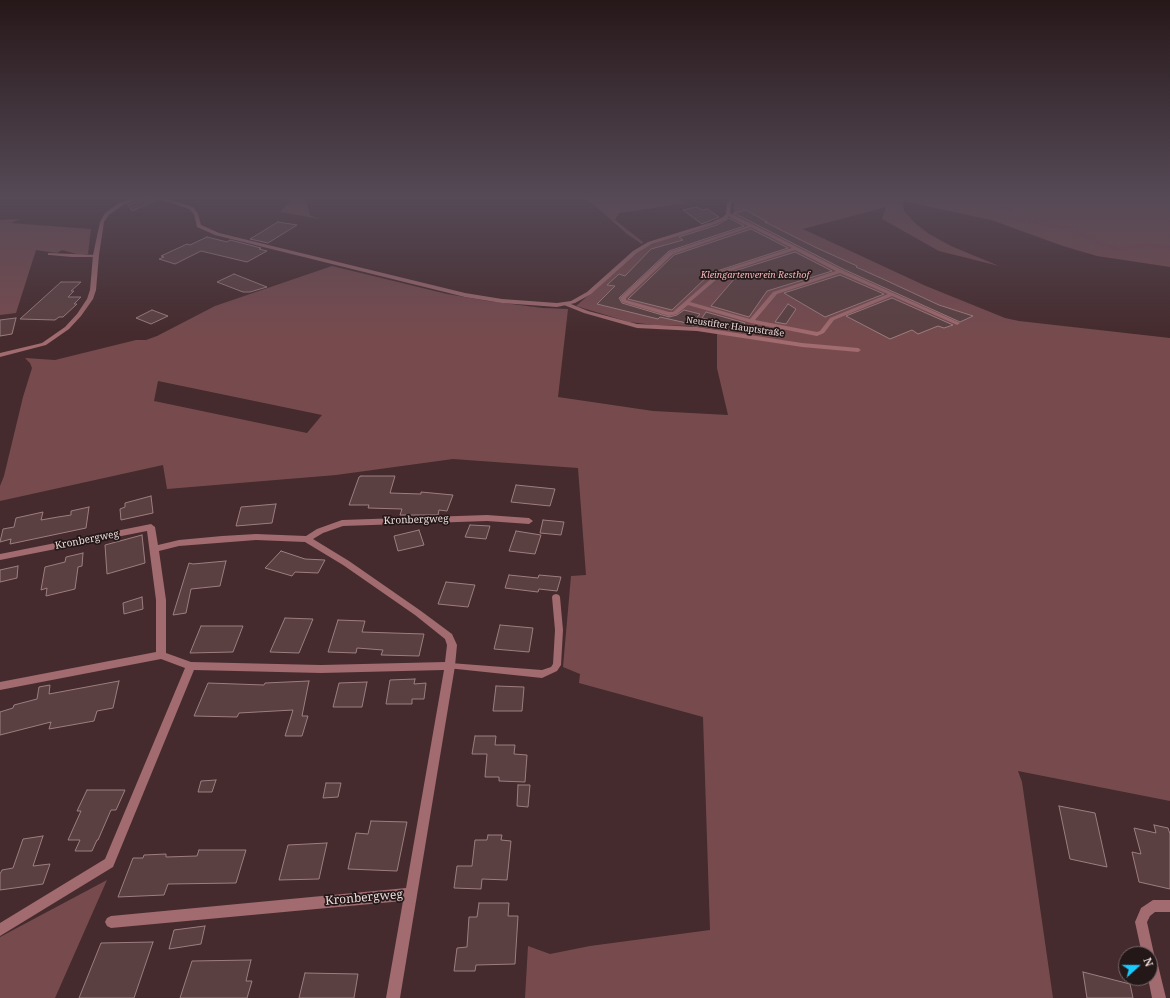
<!DOCTYPE html>
<html>
<head>
<meta charset="utf-8">
<style>
  body { margin:0 }
  #map { position:relative; width:1170px; height:998px; overflow:hidden; background:#452b2d; font-family:"Noto Serif",serif }
  canvas { display:block }
  .north { position:absolute; left:1118px; top:946px; width:40px; height:40px; box-sizing:border-box; background:#231718; border:1px solid #736566; border-radius:50%; rotate:69deg; font-size:11px; font-weight:700; line-height:16px; text-align:center; color:#ecdbdb }
  .north::after { content:''; display:block; margin:auto; width:14px; height:18px; background:#19cafc; clip-path:polygon(50% 0,100% 100%,50% 72%,0 100%) }
</style>
</head>
<body>
<div id="map">
<canvas width="1170" height="998"></canvas>
<div class="north">N</div>
</div>
<script>
const context = document.querySelector('canvas').getContext('2d');
context.lineJoin = 'round';
function paint(path, color) { context.fillStyle = color; context.fill(path, 'evenodd'); }
const poly = rows => new Path2D(rows.map(r => 'M' + r).join(''));
function strokePath(path, color, width, dash) { context.strokeStyle = color; context.lineWidth = width; context.lineCap = dash ? 'butt' : 'round'; context.setLineDash(dash || []); context.stroke(path); }
function write(font, color, halo, rows, align = 'center') {
  context.font = font + ' "Noto Serif",serif'; context.lineWidth = 3.5; context.setLineDash([]); context.textBaseline = 'middle'; context.strokeStyle = halo; context.fillStyle = color; for (const [text, x, y, turn = 0] of rows) {
    context.save(); context.translate(x, y); context.rotate((+turn || 0) * Math.PI / 180); context.textAlign = isNaN(turn) ? turn : align; if (halo) context.strokeText(text, 0, 0); context.fillText(text, 0, 0); context.restore();
  }
}
paint(poly([
  [294,197,305,197,310,215,319,219,280,212],
  [585,197,667,197,688,203,619,213,615,220,643,242,642,244,627,234],
  [738,197,1170,197,1170,267,1097,256,1063,246,991,220,902,201,904,211,915,223,929,234,951,246,999,266,939,251,882,219,886,207,803,229,926,286,1005,318,1019,321,1170,338,1170,801,1018,771,1022,782,1053,998,525,998,528,946,550,954,590,946,710,930,703,717,579,683,580,674,563,667,571,576,586,575,578,468,453,459,336,475,167,489,163,465,0,501,0,486,4,476,23,397,32,368,30,363,25,358,55,360,136,340,146,340,157,336,215,306,332,266,447,294,488,301,543,308,568,309,558,397,653,411,728,415,717,368,717,330,690,326,654,325,629,322,576,306,638,252,648,246,668,238,720,223,730,218,734,211,733,208],
  [158,381,322,415,307,433,154,401],
  [20,219,11,223,91,229,88,254,80,255,62,250,57,253,36,250,16,313,0,315,0,220],
  [107,880,55,998,0,998,0,937]
]), '#774b4e');
strokePath(poly([
  [933,197,984,202,1011,208,1013,210,1006,212,1043,225,1067,227,1100,244,1119,249,1148,245,1170,248]
]), '#784550', 3);
const building = poly([
  [147,198,156,200,132,211,128,205,147,198],
  [697,207,702,210,707,209,719,217,702,224,683,210,697,207],
  [746,210,767,222,765,222,817,248,857,266,856,267,883,279,939,305,973,316,960,322,843,269,734,213,746,210],
  [729,218,744,226,669,251,619,298,622,303,669,317,677,315,684,310,700,314,691,324,660,317,658,319,597,304,615,286,607,285,619,274,625,276,651,249,683,240,679,237,717,225,729,218],
  [278,222,297,225,268,243,250,239,278,222],
  [751,229,788,248,720,270,714,274,711,273,672,310,628,299,674,255,751,229],
  [207,237,227,242,230,240,261,248,259,249,267,251,247,262,201,251,175,264,159,259,164,257,161,256,187,244,190,245,207,237],
  [795,252,832,271,767,291,749,317,711,306,735,278,723,276,725,274,795,252],
  [234,274,267,287,250,292,243,292,217,282,234,274],
  [840,275,884,294,825,317,784,293,840,275],
  [61,282,81,282,71,291,74,291,68,297,81,297,74,304,77,304,63,317,59,317,55,320,20,319,61,282],
  [892,298,953,325,944,328,938,326,918,334,912,330,890,339,846,316,892,298],
  [788,304,796,309,786,324,775,322,788,304],
  [152,310,168,316,151,324,136,318,152,310],
  [706,312,745,323,742,327,702,318,706,312],
  [16,318,12,334,0,336,0,320,16,318],
  [361,476,395,476,390,493,421,494,421,492,453,495,447,511,439,510,438,515,400,515,402,509,368,508,369,505,349,505,359,477,361,476],
  [516,485,555,489,550,506,511,502,516,485],
  [151,496,153,513,121,520,120,509,125,507,125,503,151,496],
  [276,504,272,523,236,526,241,507,276,504],
  [89,507,86,528,10,544,11,539,0,542,3,529,14,527,16,518,43,512,41,520,58,517,71,515,71,511,89,507],
  [543,520,564,522,561,535,540,533,543,520],
  [470,525,490,526,486,539,465,537,470,525],
  [419,530,424,545,398,551,394,536,419,530],
  [516,531,541,535,535,554,509,551,516,531],
  [142,535,145,563,107,574,105,545,142,535],
  [281,551,305,559,325,560,318,573,295,572,292,576,265,568,281,551],
  [83,553,82,566,78,567,75,589,46,596,47,588,41,590,45,567,65,562,66,557,83,553],
  [226,561,220,586,191,589,186,613,173,615,189,563,193,564,226,561],
  [18,566,17,578,0,582,0,570,18,566],
  [509,575,538,578,539,575,561,577,557,591,539,589,538,592,505,588,509,575],
  [446,582,475,585,468,607,438,604,446,582],
  [142,597,143,609,124,614,123,603,142,597],
  [285,618,313,619,299,653,270,652,285,618],
  [338,620,365,621,362,632,424,634,419,656,381,655,383,650,357,648,356,653,328,652,338,620],
  [500,625,533,628,529,652,494,649,500,625],
  [201,626,243,626,233,652,190,653,201,626],
  [415,679,414,684,426,683,424,699,412,699,412,704,386,704,390,680,415,679],
  [119,681,113,708,97,711,94,721,49,729,51,722,0,735,0,712,13,708,14,705,37,699,39,687,50,685,49,694,119,681],
  [309,681,302,716,308,716,302,736,285,736,293,710,239,713,237,717,194,716,208,683,264,685,265,683,309,681],
  [367,682,362,707,333,707,339,683,367,682],
  [496,686,524,687,522,711,493,711,496,686],
  [475,736,496,736,495,745,515,745,514,754,527,755,525,782,499,781,499,777,485,777,487,754,472,754,475,736],
  [216,780,212,792,198,792,201,781,216,780],
  [326,783,341,783,338,797,323,798,326,783],
  [518,785,530,785,528,807,517,806,518,785],
  [87,790,125,790,116,810,111,810,98,840,97,840,92,851,75,851,80,840,68,840,81,811,77,811,87,790],
  [1059,806,1095,813,1107,867,1070,859,1059,806],
  [371,821,407,822,397,871,348,869,356,833,368,834,371,821],
  [1154,825,1168,828,1170,834,1170,889,1139,882,1132,852,1141,854,1134,828,1156,833,1154,825],
  [488,835,502,835,501,840,511,841,507,880,482,879,481,889,454,888,457,866,472,866,475,840,487,840,488,835],
  [43,836,33,866,50,864,43,884,0,890,0,874,2,870,13,868,23,839,43,836],
  [327,843,319,879,279,880,288,845,327,843],
  [199,850,246,850,236,883,168,884,164,895,118,897,133,858,143,858,144,855,166,854,166,857,197,856,199,850],
  [479,903,509,903,508,916,518,916,515,964,476,965,475,971,454,971,457,948,467,947,469,917,477,917,479,903],
  [205,926,201,944,169,949,174,930,205,926],
  [153,942,134,998,79,998,101,943,153,942],
  [251,960,246,981,252,981,247,998,180,998,192,961,251,960],
  [1083,972,1130,984,1133,998,1087,998,1083,972],
  [305,973,358,974,354,998,299,998,305,973]
]);
paint(building, '#5b4041');
strokePath(building, '#9d7e80', 1);
paint(poly([
  [726,213,730,213,842,270,960,323,957,325,955,324,892,296,834,320,824,333,817,336,751,323,688,305,677,314,669,316,622,302,620,298,621,297,669,252,748,226,726,215,726,213],
  [751,227,792,248,720,271,673,312,669,312,626,300,626,298,673,254,751,227],
  [795,250,836,271,773,292,750,319,690,302,724,273,795,250],
  [840,273,888,294,830,318,820,331,817,332,755,320,777,294,840,273],
  [48,253,96,255,98,256,96,257,72,257,50,255,48,255,48,253],
  [566,302,588,311,637,324,697,327,802,343,858,348,861,350,858,352,802,347,697,331,637,328,584,313,564,305,564,303,566,302],
  [556,594,559,595,560,597,563,630,561,665,557,671,542,678,447,668,446,666,447,664,450,663,542,670,551,667,553,664,555,630,552,597,553,595,556,594]
]), '#a16b6f');
paint(poly([
  [140,197,146,197,123,205,109,215,104,222,99,255,96,290,93,299,81,316,69,329,46,345,0,357,0,353,42,343,65,327,77,314,87,299,90,290,93,255,100,222,105,213,119,203,140,197],
  [148,197,156,197,167,199,193,207,198,214,201,225,219,233,465,293,502,299,557,303,571,301,587,292,633,251,648,242,712,222,723,217,726,214,727,204,732,197,736,197,731,204,730,214,727,219,716,224,652,244,637,253,591,294,575,303,557,307,502,303,465,297,215,235,197,227,194,214,189,209,166,201,148,197],
  [487,515,529,518,533,521,529,524,487,521,343,526,323,533,313,539,349,561,421,611,452,634,457,645,455,666,400,998,386,998,403,901,111,928,107,926,105,922,107,918,111,916,406,888,444,670,321,673,194,670,113,867,0,936,0,923,105,859,185,668,161,659,0,690,0,682,156,652,156,600,147,531,0,560,0,554,151,524,155,527,158,545,179,540,222,536,256,534,306,536,317,529,342,520,487,515],
  [256,540,305,542,343,565,415,615,445,639,447,645,445,662,321,665,191,662,166,653,166,600,159,551,179,546,256,540],
  [1153,900,1170,900,1170,912,1155,912,1150,916,1147,922,1154,954,1154,956,1157,961,1166,998,1152,998,1148,978,1150,978,1150,954,1142,954,1135,922,1141,908,1153,900]
]), '#a16b6f');
const sky = context.createLinearGradient(0, 0, 0, 336);
sky.addColorStop(0, '#261819');
sky.addColorStop(0.59, '#564a57');
sky.addColorStop(1, '#564a5700');
context.fillStyle = sky;
context.fillRect(0, 0, 1170, 336);
write('italic 9px', '#fab9bd', '#231718', [
  ["Kleingartenverein Resthof",755,275]
]);
write('9px', '#ecdbdb', '#231718', [
  ["Neustifter Hauptstraße",735,327,8]
]);
write('10px', '#ecdbdb', '#231718', [
  ["Kronbergweg",416,520,-2],
  ["Kronbergweg",87,540,-11]
]);
write('12px', '#ecdbdb', '#231718', [
  ["Kronbergweg",364,898,-5]
]);
</script>
</body>
</html>
